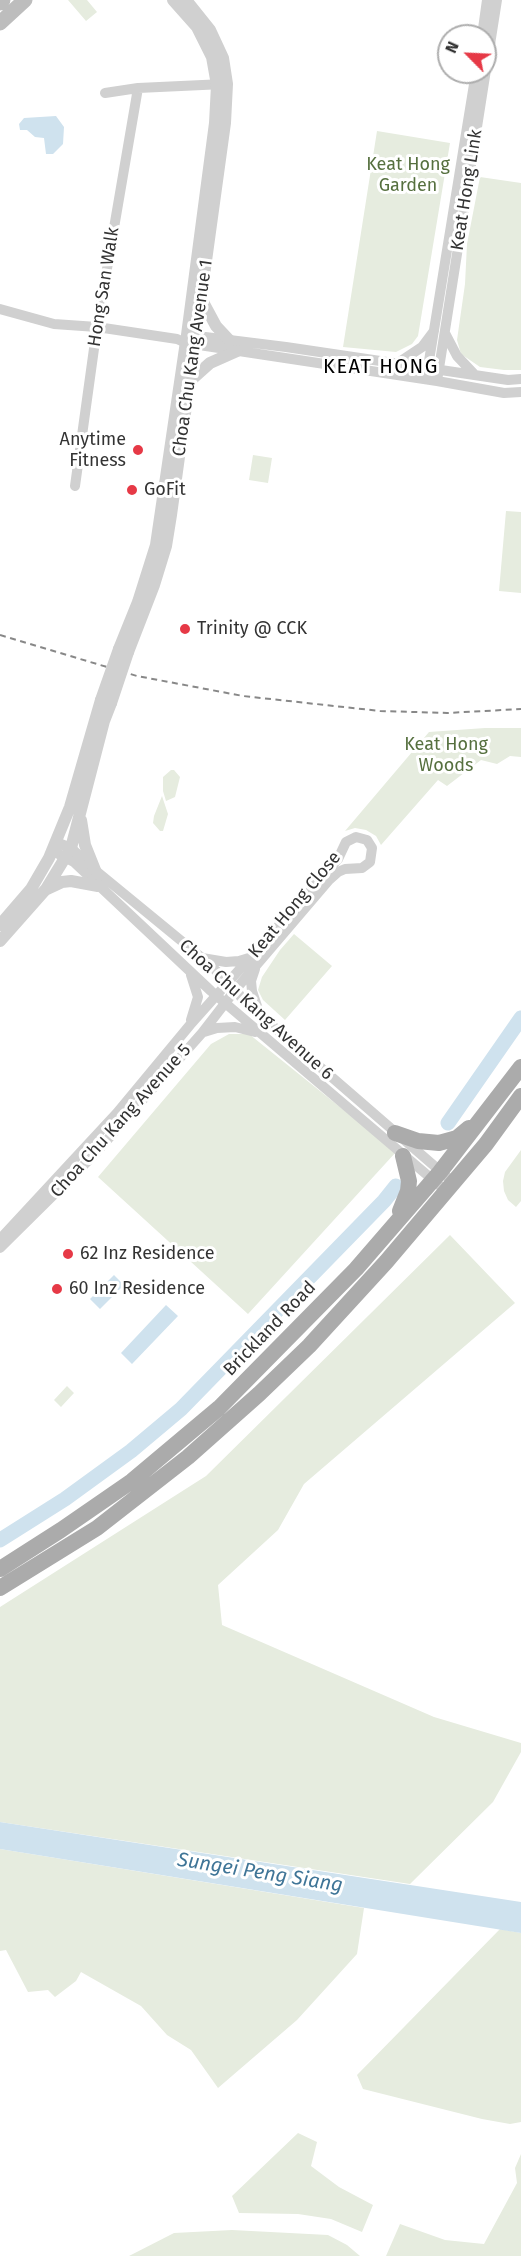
<!DOCTYPE html>
<html>
<head>
<meta charset="utf-8">
<style>
  body { margin:0 }
  #map { position:relative; width:521px; height:2256px; overflow:hidden; background:#fff; font-family:"Fira Sans",sans-serif }
  canvas { display:block }
  .north { position:absolute; left:437px; top:24px; width:60px; height:60px; box-sizing:border-box; background:#fff; border:2px solid #adadad; border-radius:50%; rotate:294deg; font-size:16px; font-weight:700; line-height:24px; text-align:center; color:#333 }
  .north::after { content:''; display:block; margin:auto; width:21px; height:27px; background:#e63946; clip-path:polygon(50% 0,100% 100%,50% 72%,0 100%) }
</style>
</head>
<body>
<div id="map">
<canvas width="521" height="2256"></canvas>
<div class="north">N</div>
</div>
<script>
const context = document.querySelector('canvas').getContext('2d');
context.lineJoin = 'round';
function paint(path, color) { context.fillStyle = color; context.fill(path, 'evenodd'); }
const poly = rows => new Path2D(rows.map(r => 'M' + r).join(''));
function strokePath(path, color, width, dash) { context.strokeStyle = color; context.lineWidth = width; context.lineCap = dash ? 'butt' : 'round'; context.setLineDash(dash || []); context.stroke(path); }
function write(font, color, halo, rows, align = 'center') {
  context.font = font + ' "Fira Sans",sans-serif'; context.lineWidth = 6; context.setLineDash([]); context.textBaseline = 'middle'; context.strokeStyle = halo; context.fillStyle = color; for (const [text, x, y, turn = 0] of rows) {
    context.save(); context.translate(x, y); context.rotate((+turn || 0) * Math.PI / 180); context.textAlign = isNaN(turn) ? turn : align; if (halo) context.strokeText(text, 0, 0); context.fillText(text, 0, 0); context.restore();
  }
}
paint(poly([
  [68,0,87,0,97,12,86,21],
  [377,131,450,143,418,336,412,344,396,352,343,347],
  [480,177,521,183,521,370,504,370,480,367,461,354,457,340,465,284,467,244],
  [253,455,272,458,268,483,249,480],
  [506,511,521,512,521,593,499,591],
  [485,728,521,728,521,757,510,756,497,764,481,760,447,786,438,780,381,845,376,836,366,830,355,828,345,831,429,732],
  [171,770,174,770,180,777,175,797,166,801,163,791,163,777],
  [162,796,168,814,163,831,160,831,153,823,154,816],
  [294,934,332,966,285,1020,263,1000,258,990,262,977,280,950],
  [229,1034,249,1034,396,1152,248,1314,98,1177,211,1044],
  [521,1150,521,1201,516,1207,508,1200,504,1191,503,1181,505,1172],
  [450,1235,515,1303,304,1484,278,1530,218,1585,222,1625,434,1717,521,1743,521,1752,493,1802,410,1884,0,1822,0,1607,206,1476],
  [67,1386,74,1393,61,1407,54,1400],
  [0,1849,364,1908,357,1954,297,2020,218,2088,191,2050,167,2035,141,2006,81,1972,76,1981,55,1997,48,1990,28,1992,6,1950,0,1951],
  [500,1929,521,1933,521,2122,510,2124,482,2119,363,2089,357,2075],
  [298,2133,317,2142,311,2166,339,2187,373,2205,362,2232,331,2219,298,2214,239,2213,232,2196],
  [521,2154,521,2256,386,2256,400,2224,445,2240,484,2244,517,2183,515,2168],
  [232,2230,328,2235,347,2245,360,2256,129,2256,174,2233]
]), '#e6ecdf');
paint(poly([
  [56,116,64,127,63,144,53,154,46,154,44,138,35,137,27,130,20,130,19,124,24,118],
  [114,1275,124,1285,100,1309,90,1299],
  [166,1305,178,1316,132,1364,121,1353],
  [0,1822,521,1902,521,1933,0,1849]
]), '#cfe2ee');
strokePath(poly([
  [448,1123,521,1018],
  [0,1540,65,1499,131,1451,181,1409,384,1201,396,1186]
]), '#cfe2ee', 15);
strokePath(poly([
  [482,36,487,0],
  [105,93,138,88,224,84],
  [0,309,54,324,97,327,177,339,186,343,437,381,504,393,521,392],
  [445,333,457,356,474,374],
  [189,335,286,347,508,380,521,379],
  [398,363,422,347,434,331],
  [427,373,476,72],
  [437,381,497,0],
  [75,486,97,327,138,88],
  [56,842,71,848,95,870,201,957,236,989,242,999,260,1015,454,1183],
  [53,851,74,862,211,991,446,1191],
  [202,958,226,962,239,961,252,957],
  [255,969,251,981,252,991,259,1012],
  [191,975,198,997,191,1020],
  [204,1032,217,1028,235,1027,255,1032],
  [0,1239,117,1113,190,1025,338,859,346,842,356,837,367,840,372,848,370,862,362,868,345,869,338,872,329,880,236,989,202,1033,93,1156,0,1248]
]), '#d0d0d0', 10);
strokePath(poly([
  [202,300,216,326,230,341],
  [191,380,210,363,237,351],
  [119,649,138,602,156,545,187,335,215,123,217,85,212,57,197,27,173,0],
  [128,652,154,585,166,546,171,515,225,123,227,84,223,58,210,30,186,0],
  [81,820,85,845,95,870],
  [47,889,62,882,71,881,98,886],
  [0,925,31,889,49,858,70,807,101,700],
  [0,941,46,889,71,848,104,721,111,703]
]), '#d0d0d0', 12);
strokePath(poly([
  [0,3,3,0],
  [0,23,25,0]
]), '#bdbdbd', 15);
strokePath(poly([
  [395,1133,418,1141,439,1143,457,1138,469,1128],
  [400,1211,408,1191,409,1181,403,1156],
  [0,1569,61,1530,132,1481,219,1408,356,1269,440,1172,521,1067],
  [0,1588,97,1528,188,1457,259,1394,309,1346,386,1262,486,1144,521,1096]
]), '#ababab', 16);
strokePath(poly([
  [0,635,137,676,243,696,380,711,447,713,521,709]
]), '#888', 2, [6, 4.5]);
strokePath(poly([
  [101,700,119,649],
  [111,703,128,652]
]), '#d0d0d0', 12);
for (const [x, y, r, color] of [
  [138,450,6,"#e63946"],
  [132,490,6,"#e63946"],
  [185,629,6,"#e63946"],
  [68,1254,6,"#e63946"],
  [57,1289,6,"#e63946"]
]) { const dot = new Path2D(); dot.arc(x, y, r, 0, 2 * Math.PI); context.fillStyle = color; context.fill(dot); strokePath(dot, '#fff', 2); }
write('18px', '#56703f', '#fff', [
  ["Keat Hong",408,165],
  ["Garden",408,186],
  ["Keat Hong",446,745],
  ["Woods",446,766]
]);
write('18px', '#333', '#fff', [
  ["Keat Hong Link",467,190,-81],
  ["Hong San Walk",104,287,-81],
  ["Choa Chu Kang Avenue 1",193,358,-82],
  ["Keat Hong Close",295,905,-50],
  ["Choa Chu Kang Avenue 6",256,1010,42],
  ["Choa Chu Kang Avenue 5",121,1121,-48],
  ["Brickland Road",270,1329,-46]
]);
write('18px', '#333', '#fff', [
  ["Anytime",126,440,"right"],
  ["Fitness",126,461,"right"],
  ["GoFit",144,490],
  ["Trinity @ CCK",197,629],
  ["62 Inz Residence",80,1254],
  ["60 Inz Residence",69,1289]
], 'left');
context.letterSpacing = '1.5px';
write('20px', '#000', '#fff', [
  ["KEAT HONG",381,367]
]);
context.letterSpacing = '0px';
write('italic 20px', '#3f7597', '#fff', [
  ["Sungei Peng Siang",260,1873,9]
]);
</script>
</body>
</html>
